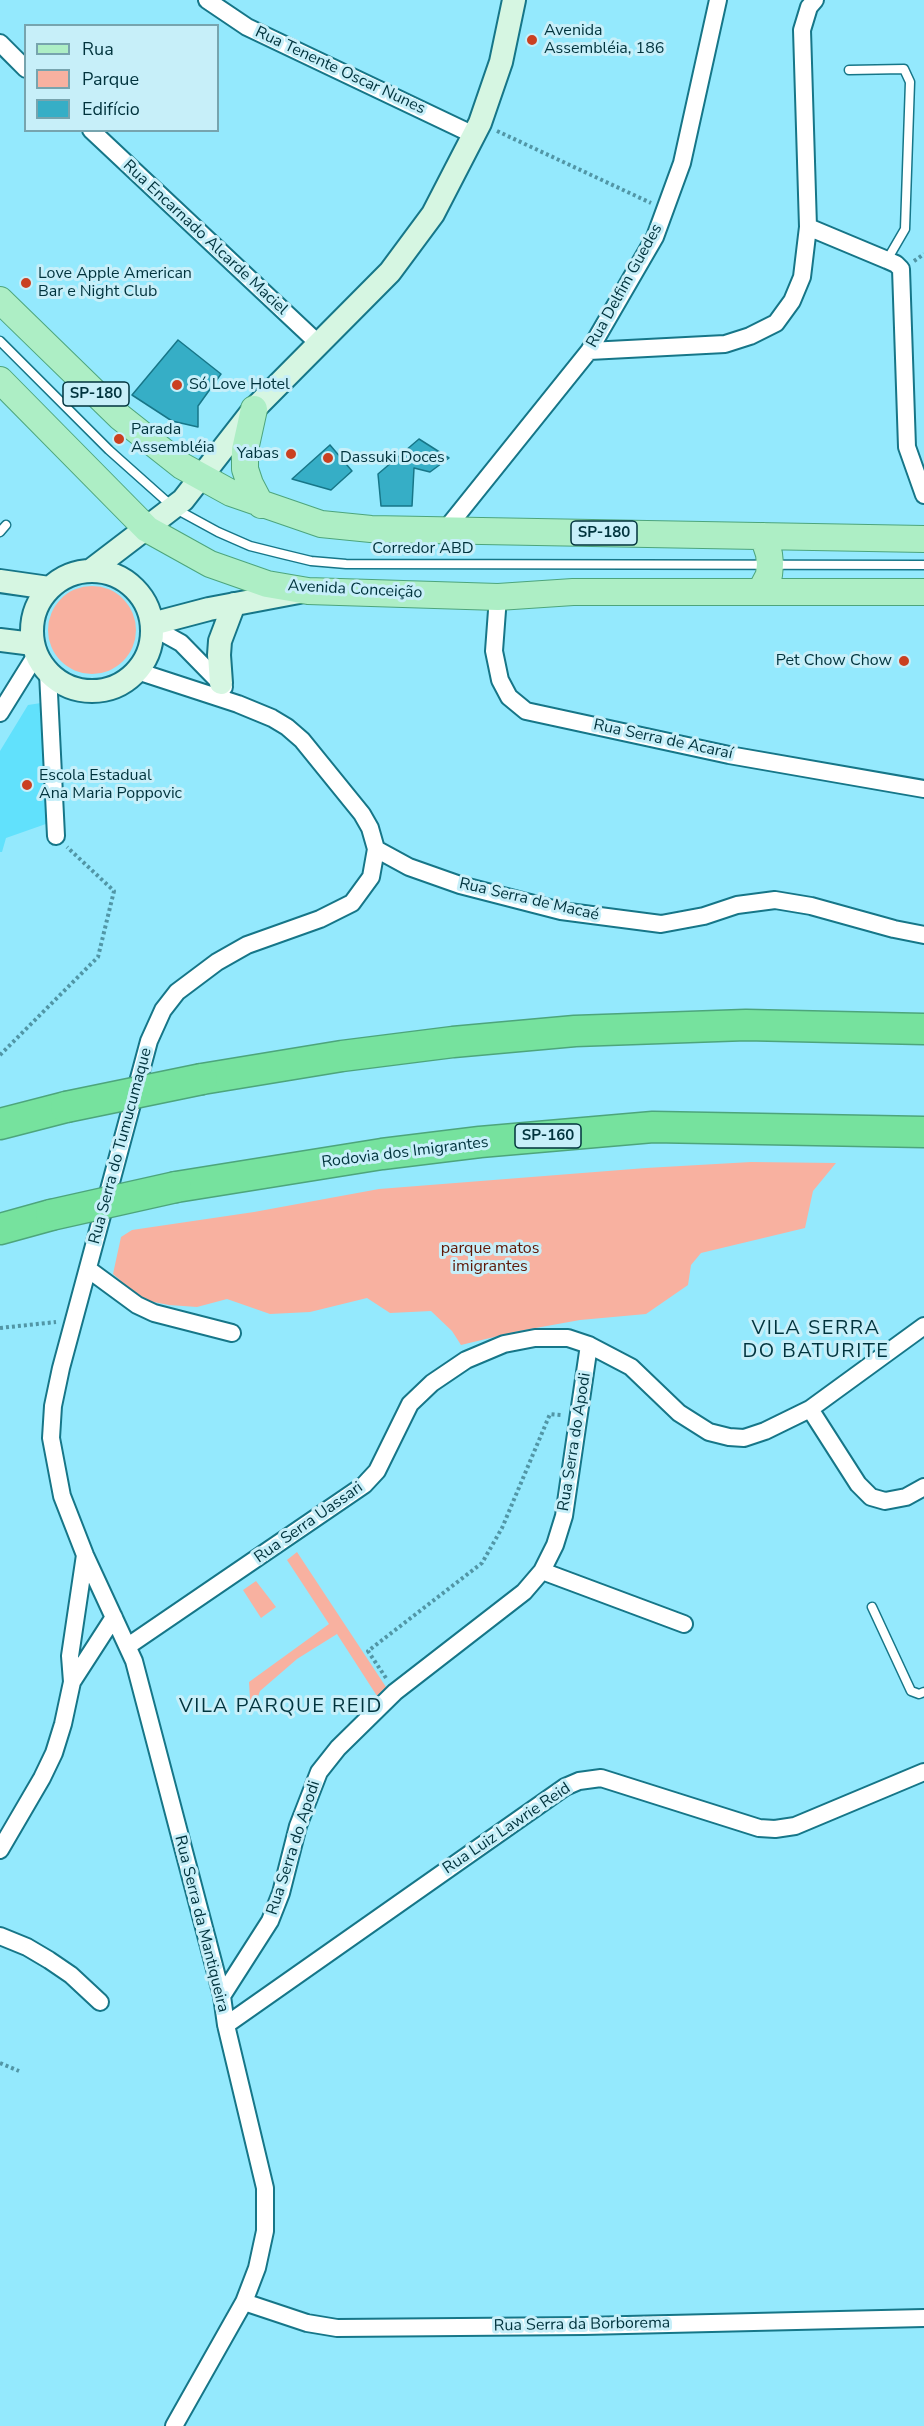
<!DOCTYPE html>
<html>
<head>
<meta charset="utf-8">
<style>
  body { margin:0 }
  #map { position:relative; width:924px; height:2426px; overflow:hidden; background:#94e9fd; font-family:"Nunito Sans",sans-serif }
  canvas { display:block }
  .legend { position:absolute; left:24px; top:24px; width:195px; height:108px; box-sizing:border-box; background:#c7eff9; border:2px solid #77a4ae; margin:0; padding:8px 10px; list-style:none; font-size:18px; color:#00333d }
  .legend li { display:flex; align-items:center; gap:12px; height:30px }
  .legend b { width:30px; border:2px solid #77a4ae }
</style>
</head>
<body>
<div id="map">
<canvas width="924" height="2426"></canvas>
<ul class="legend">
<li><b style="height:8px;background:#adeec5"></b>Rua</li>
<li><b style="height:16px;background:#f8b1a0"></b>Parque</li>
<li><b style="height:16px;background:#36aec6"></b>Edifício</li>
</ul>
</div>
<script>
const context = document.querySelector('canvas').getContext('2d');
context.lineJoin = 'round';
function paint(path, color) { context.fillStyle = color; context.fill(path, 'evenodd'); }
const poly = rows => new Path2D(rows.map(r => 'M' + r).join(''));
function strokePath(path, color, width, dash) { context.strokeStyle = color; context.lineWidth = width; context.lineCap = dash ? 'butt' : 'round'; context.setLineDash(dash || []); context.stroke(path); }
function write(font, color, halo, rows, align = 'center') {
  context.font = font + ' "Nunito Sans",sans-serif'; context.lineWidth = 6; context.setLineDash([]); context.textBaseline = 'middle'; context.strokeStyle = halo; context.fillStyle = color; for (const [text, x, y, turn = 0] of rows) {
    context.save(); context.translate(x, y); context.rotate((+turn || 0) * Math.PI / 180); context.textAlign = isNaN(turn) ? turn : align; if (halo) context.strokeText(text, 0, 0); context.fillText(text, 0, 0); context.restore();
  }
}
paint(poly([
  [41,703,60,819,6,838,2,852,0,852,0,751,28,705]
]), '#61e1fc');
paint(poly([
  '48 630a44 44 0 1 1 88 0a44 44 0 1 1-88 0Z',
  [751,1162,836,1163,813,1191,805,1228,701,1253,691,1265,688,1285,646,1314,580,1320,519,1331,461,1345,452,1331,431,1311,390,1313,367,1298,310,1312,270,1314,227,1299,197,1307,169,1305,132,1298,120,1280,113,1274,121,1237,132,1230,254,1212,379,1189,646,1168],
  [297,1552,386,1687,377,1696,337,1634,297,1659,260,1691,251,1716,249,1682,329,1624,287,1560],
  [256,1581,276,1607,261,1618,243,1590]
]), '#f8b1a0');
const building = poly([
  [178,340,221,374,198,406,198,427,172,421,132,395,178,340],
  [419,439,449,458,430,472,414,468,412,506,381,506,378,474,419,439],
  [330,445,352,471,331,490,292,479,330,445]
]);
paint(building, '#36aec6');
strokePath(building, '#177688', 1.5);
const lane = poly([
  [849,70,904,69,910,82,905,229,887,260],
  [0,341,109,450,174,508,218,532,250,546,278,553,311,561,346,564,924,565],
  [0,532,6,525],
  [872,1607,911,1691,919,1694,924,1692]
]);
const street = poly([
  [207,0,247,27,476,136],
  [0,43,26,69],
  [91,130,320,345],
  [808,227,887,260,896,264,901,269,907,447,924,495],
  [589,351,725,344,750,336,776,323,792,301,802,277,808,227,802,30,809,7,815,0],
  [446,529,589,351,655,237,682,163,718,0],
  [498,597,494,651,500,680,509,697,526,711,729,755,924,789],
  [152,627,181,643,224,687],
  [137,671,238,704,272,718,287,727,302,740,362,814,370,828,376,849,409,867,460,885,561,911,661,924,704,916,737,905,775,900,811,906,894,929,924,935],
  [48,673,56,836],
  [0,713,36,655],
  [88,1269,137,1305,154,1313,232,1333],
  [810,1409,858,1484,871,1497,885,1501,906,1497,924,1487],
  [542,1571,684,1624],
  [128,1646,364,1485,377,1471,410,1404,432,1383,466,1360,504,1344,535,1338,568,1338,589,1345,631,1367,679,1413,709,1432,729,1437,744,1438,765,1431,810,1409,924,1326],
  [72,1682,114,1617],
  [0,1850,42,1778,54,1753,63,1724,72,1682,70,1656,85,1555],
  [0,1936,27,1947,49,1960,71,1975,100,2002],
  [222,1996,270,1921,281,1893,298,1826,319,1772,338,1748,395,1692,524,1592,542,1571,555,1545,564,1516,589,1345],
  [226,2025,565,1787,579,1781,601,1778,759,1828,775,1829,795,1826,924,1772],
  [244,2302,307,2323,337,2328,584,2326,924,2318],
  [174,2426,244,2302,257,2268,265,2231,265,2188,226,2025,222,1996,134,1661,85,1555,62,1496,51,1438,53,1406,61,1368,149,1041,163,1010,177,992,217,962,247,945,320,919,352,903,371,877,376,849]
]);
const secondary = poly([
  [90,571,183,500,254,409,390,272,433,214,480,123,501,62,514,0],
  '32 631a60 60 0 1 1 120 0a60 60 0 1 1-120 0Z',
  [0,581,49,588],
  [152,624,209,609,299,592],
  [0,640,33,644],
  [221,683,219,655,220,641,234,604]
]);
const primary = poly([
  [0,300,120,417,182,466,231,493,321,524,371,529,924,539],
  [0,380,147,529,210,564,267,584,308,591,498,597,573,592,924,592],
  [254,409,245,450,245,469,250,484,261,505],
  [760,592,769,575,770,564,769,554,763,536]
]);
const highway = poly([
  [202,1079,342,1056,453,1042,575,1031,746,1025,924,1029],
  [0,1124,66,1107],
  [176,1187,382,1154,480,1142,653,1127,924,1132],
  [0,1229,51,1215]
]);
strokePath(lane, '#167688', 11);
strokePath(street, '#167688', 20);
strokePath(secondary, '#167688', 26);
strokePath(primary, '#4da57c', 28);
strokePath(highway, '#4da57c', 33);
strokePath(poly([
  [497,131,651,203],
  [914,261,924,254],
  [0,1055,98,957,114,891,67,847],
  [0,1328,56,1322],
  [386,1678,368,1651,482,1563,502,1528,550,1414,561,1415],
  [0,2063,19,2071]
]), '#5196a6', 4, [3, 3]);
strokePath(lane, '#fff', 8);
strokePath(street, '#fff', 16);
strokePath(secondary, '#d6f6e2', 22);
strokePath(primary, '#adeec5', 26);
strokePath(highway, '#76e29e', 30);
const highwayBridge = poly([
  [66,1107,202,1079],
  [51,1215,176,1187]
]);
strokePath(highwayBridge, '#4da57c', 33, []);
strokePath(highwayBridge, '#76e29e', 30);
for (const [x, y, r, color] of [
  [532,40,6,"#ca4020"],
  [26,283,6,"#ca4020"],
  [177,385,6,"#ca4020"],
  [119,439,6,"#ca4020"],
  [291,454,6,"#ca4020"],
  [328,458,6,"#ca4020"],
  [904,661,6,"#ca4020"],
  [27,785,6,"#ca4020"]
]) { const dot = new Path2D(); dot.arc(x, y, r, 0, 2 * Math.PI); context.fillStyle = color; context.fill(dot); strokePath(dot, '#c7eff9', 2); }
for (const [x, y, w] of [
  [96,394,66],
  [604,533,66],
  [548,1136,66]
]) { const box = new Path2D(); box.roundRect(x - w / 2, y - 12, w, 24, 4.5); context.fillStyle = '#c7eff9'; context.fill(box); strokePath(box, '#00333d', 1.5); }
write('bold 15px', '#00333d', null, [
  ["SP-180",96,394],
  ["SP-180",604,533],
  ["SP-160",548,1136]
]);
write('16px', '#00333d', '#c7eff9', [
  ["Avenida",544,31],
  ["Assembléia, 186",544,49],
  ["Love Apple American",38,274],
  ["Bar e Night Club",38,292],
  ["Só Love Hotel",189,385],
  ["Parada",131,430],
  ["Assembléia",131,448],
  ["Yabas",279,454,"right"],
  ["Dassuki Doces",340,458],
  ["Pet Chow Chow",892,661,"right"],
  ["Escola Estadual",39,776],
  ["Ana Maria Poppovic",39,794]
], 'left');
write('16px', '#00333d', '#c7eff9', [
  ["Rua Tenente Oscar Nunes",340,71,25],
  ["Rua Encarnado Alcarde Maciel",205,238,43],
  ["Rua Delfim Guedes",625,286,-61],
  ["Corredor ABD",423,549],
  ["Avenida Conceição",355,590,3],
  ["Rua Serra de Acaraí",663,740,12],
  ["Rua Serra de Macaé",529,900,13],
  ["Rua Serra do Tumucumaque",121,1146,-75],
  ["Rodovia dos Imigrantes",405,1153,-7],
  ["Rua Serra do Apodi",575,1442,-81],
  ["Rua Serra Uassari",309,1523,-35],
  ["Rua Luiz Lawrie Reid",507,1829,-34],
  ["Rua Serra do Apodi",294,1848,-72],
  ["Rua Serra da Mantiqueira",201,1924,76],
  ["Rua Serra da Borborema",582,2325,-1]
]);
write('16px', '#5f1706', '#c7eff9', [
  ["parque matos",490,1249],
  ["imigrantes",490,1267]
]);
context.letterSpacing = '1.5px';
write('20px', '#00333d', '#c7eff9', [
  ["VILA SERRA",816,1329],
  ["DO BATURITE",816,1352],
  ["VILA PARQUE REID",281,1707]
]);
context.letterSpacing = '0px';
</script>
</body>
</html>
